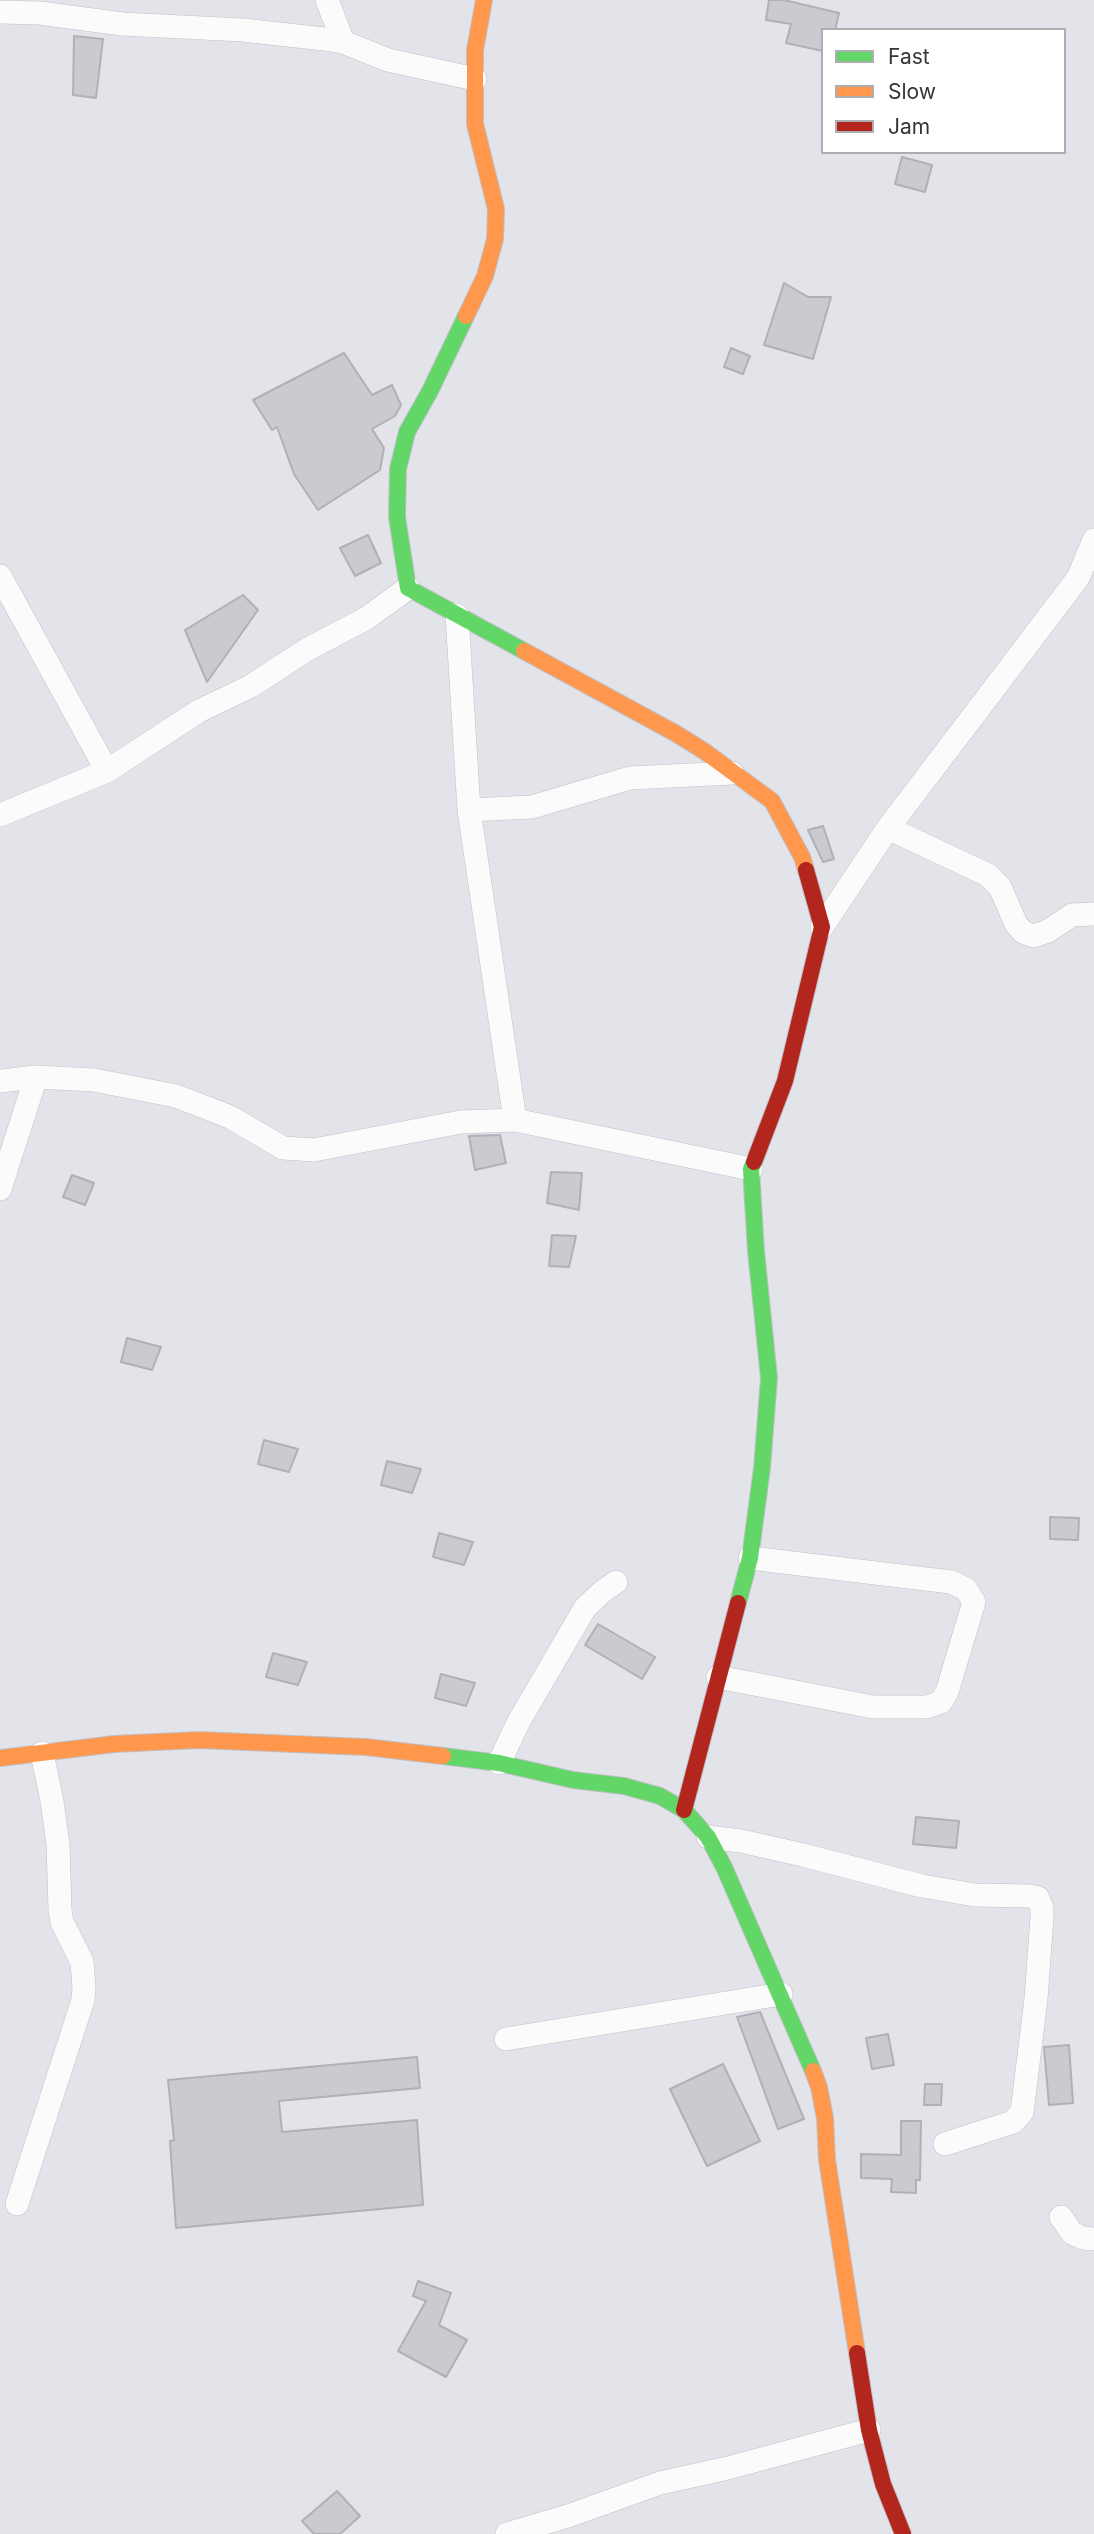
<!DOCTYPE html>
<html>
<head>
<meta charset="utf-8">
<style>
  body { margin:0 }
  #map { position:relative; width:1094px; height:2534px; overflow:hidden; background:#e3e3ea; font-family:Inter,sans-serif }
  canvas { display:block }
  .legend { position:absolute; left:821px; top:28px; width:245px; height:126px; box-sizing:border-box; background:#fff; border:2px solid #aeaeb0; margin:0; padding:9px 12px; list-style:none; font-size:21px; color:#343439 }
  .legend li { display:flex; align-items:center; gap:14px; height:35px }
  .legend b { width:35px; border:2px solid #aeaeb0 }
</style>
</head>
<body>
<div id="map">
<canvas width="1094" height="2534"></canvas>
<ul class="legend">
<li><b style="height:9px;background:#63d668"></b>Fast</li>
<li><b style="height:9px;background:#ff974d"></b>Slow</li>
<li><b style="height:9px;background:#b3261e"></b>Jam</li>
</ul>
</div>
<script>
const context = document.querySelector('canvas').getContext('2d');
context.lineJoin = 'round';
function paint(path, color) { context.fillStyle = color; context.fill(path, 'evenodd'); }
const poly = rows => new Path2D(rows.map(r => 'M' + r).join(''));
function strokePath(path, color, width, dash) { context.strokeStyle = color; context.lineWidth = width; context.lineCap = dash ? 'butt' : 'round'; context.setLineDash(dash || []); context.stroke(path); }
const building = poly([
  [769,0,784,0,839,13,835,30,823,30,823,51,786,43,791,24,766,20,769,0],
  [74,36,103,39,96,98,73,95,74,36],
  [902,157,932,165,925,192,895,184,902,157],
  [784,283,808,297,831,297,813,359,764,345,784,283],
  [731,348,750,356,743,374,724,367,731,348],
  [344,353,372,395,392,385,401,405,395,416,372,429,384,448,380,470,318,510,294,474,277,427,272,430,253,400,344,353],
  [368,535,381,563,355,576,340,548,368,535],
  [243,595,258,610,207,682,185,630,243,595],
  [823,826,834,859,823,862,808,830,823,826],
  [500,1135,506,1163,475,1170,469,1136,500,1135],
  [551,1172,582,1173,579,1210,547,1203,551,1172],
  [72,1175,94,1183,85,1205,63,1197,72,1175],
  [552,1235,576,1236,569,1267,549,1266,552,1235],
  [127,1338,161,1347,152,1370,121,1362,127,1338],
  [264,1440,298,1449,289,1472,258,1464,264,1440],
  [387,1461,421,1469,412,1493,381,1485,387,1461],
  [1050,1517,1079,1518,1078,1540,1050,1539,1050,1517],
  [439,1533,473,1542,464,1565,433,1557,439,1533],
  [598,1624,655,1657,642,1679,585,1645,598,1624],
  [273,1653,307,1662,298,1685,266,1677,273,1653],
  [441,1674,475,1683,466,1706,435,1698,441,1674],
  [916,1817,959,1821,956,1848,913,1844,916,1817],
  [760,2012,804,2119,778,2129,737,2017,760,2012],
  [888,2034,894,2065,872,2069,866,2038,888,2034],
  [1069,2045,1073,2103,1049,2105,1044,2047,1069,2045],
  [417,2057,420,2088,279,2101,282,2132,417,2120,423,2205,176,2228,170,2141,174,2140,168,2080,417,2057],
  [723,2064,760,2141,707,2166,670,2089,723,2064],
  [925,2084,942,2084,941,2105,924,2105,925,2084],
  [901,2121,921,2121,920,2180,916,2180,916,2193,891,2192,892,2179,861,2178,861,2154,901,2155,901,2121],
  [418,2281,451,2293,439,2325,467,2340,446,2377,398,2351,426,2301,413,2296,418,2281],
  [337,2491,360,2516,340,2534,314,2534,302,2521,337,2491]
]);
paint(building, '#cacad0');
strokePath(building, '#b0b0b6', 2);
const street = poly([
  [327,0,343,42],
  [0,12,40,13,122,24,243,30,324,39,343,42,388,60,475,79],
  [0,576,107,771],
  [457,615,469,810,515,1120],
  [469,810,532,807,630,778,732,773],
  [0,815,107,771,199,711,251,686,308,649,367,618,408,588],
  [888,828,988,875,1000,887,1016,924,1023,932,1034,936,1048,931,1072,915,1094,914],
  [822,927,888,828,1078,578,1094,540],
  [0,1081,36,1077,94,1080,176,1096,230,1117,283,1148,314,1150,461,1122,515,1120,751,1169],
  [0,1189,36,1077],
  [718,1677,873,1707,927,1707,941,1702,947,1692,974,1602,966,1589,951,1582,750,1558],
  [499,1763,519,1721,585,1608,602,1592,616,1582],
  [708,1837,741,1841,803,1855,922,1886,975,1895,1030,1896,1038,1898,1042,1908,1042,1917,1036,1999,1022,2112,1013,2122,945,2144],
  [506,2039,781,1994],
  [17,2204,83,2000,84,1987,82,1962,62,1922,60,1910,58,1844,52,1801,42,1753],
  [1061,2217,1072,2233,1083,2238,1094,2239],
  [507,2534,568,2516,660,2483,728,2468,869,2430]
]);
const fast = poly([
  [466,316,430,391,407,432,398,469,397,517,408,588,524,651],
  [738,1603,750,1558,762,1468,769,1378,756,1251,751,1169,754,1162],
  [443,1756,499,1763,573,1780,624,1786,660,1796,684,1810,708,1837,724,1867,813,2071]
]);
const slow = poly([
  [466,316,485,276,495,239,496,209,475,124,475,50,484,0],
  [524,651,675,733,704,751,772,801,802,857,806,870],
  [0,1758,114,1744,199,1740,366,1747,443,1756],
  [813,2071,819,2087,825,2118,827,2160,857,2353]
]);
const jam = poly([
  [754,1162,785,1081,822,927,806,870],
  [684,1810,738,1603],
  [857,2353,869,2430,883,2484,903,2534]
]);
strokePath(street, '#c0c0c6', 24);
strokePath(fast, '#c0c0c6', 18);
strokePath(slow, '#c0c0c6', 18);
strokePath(jam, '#c0c0c6', 18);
strokePath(street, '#fbfbfc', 23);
strokePath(fast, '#63d668', 16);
strokePath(slow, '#ff974d', 16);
strokePath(jam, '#b3261e', 16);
</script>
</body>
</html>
